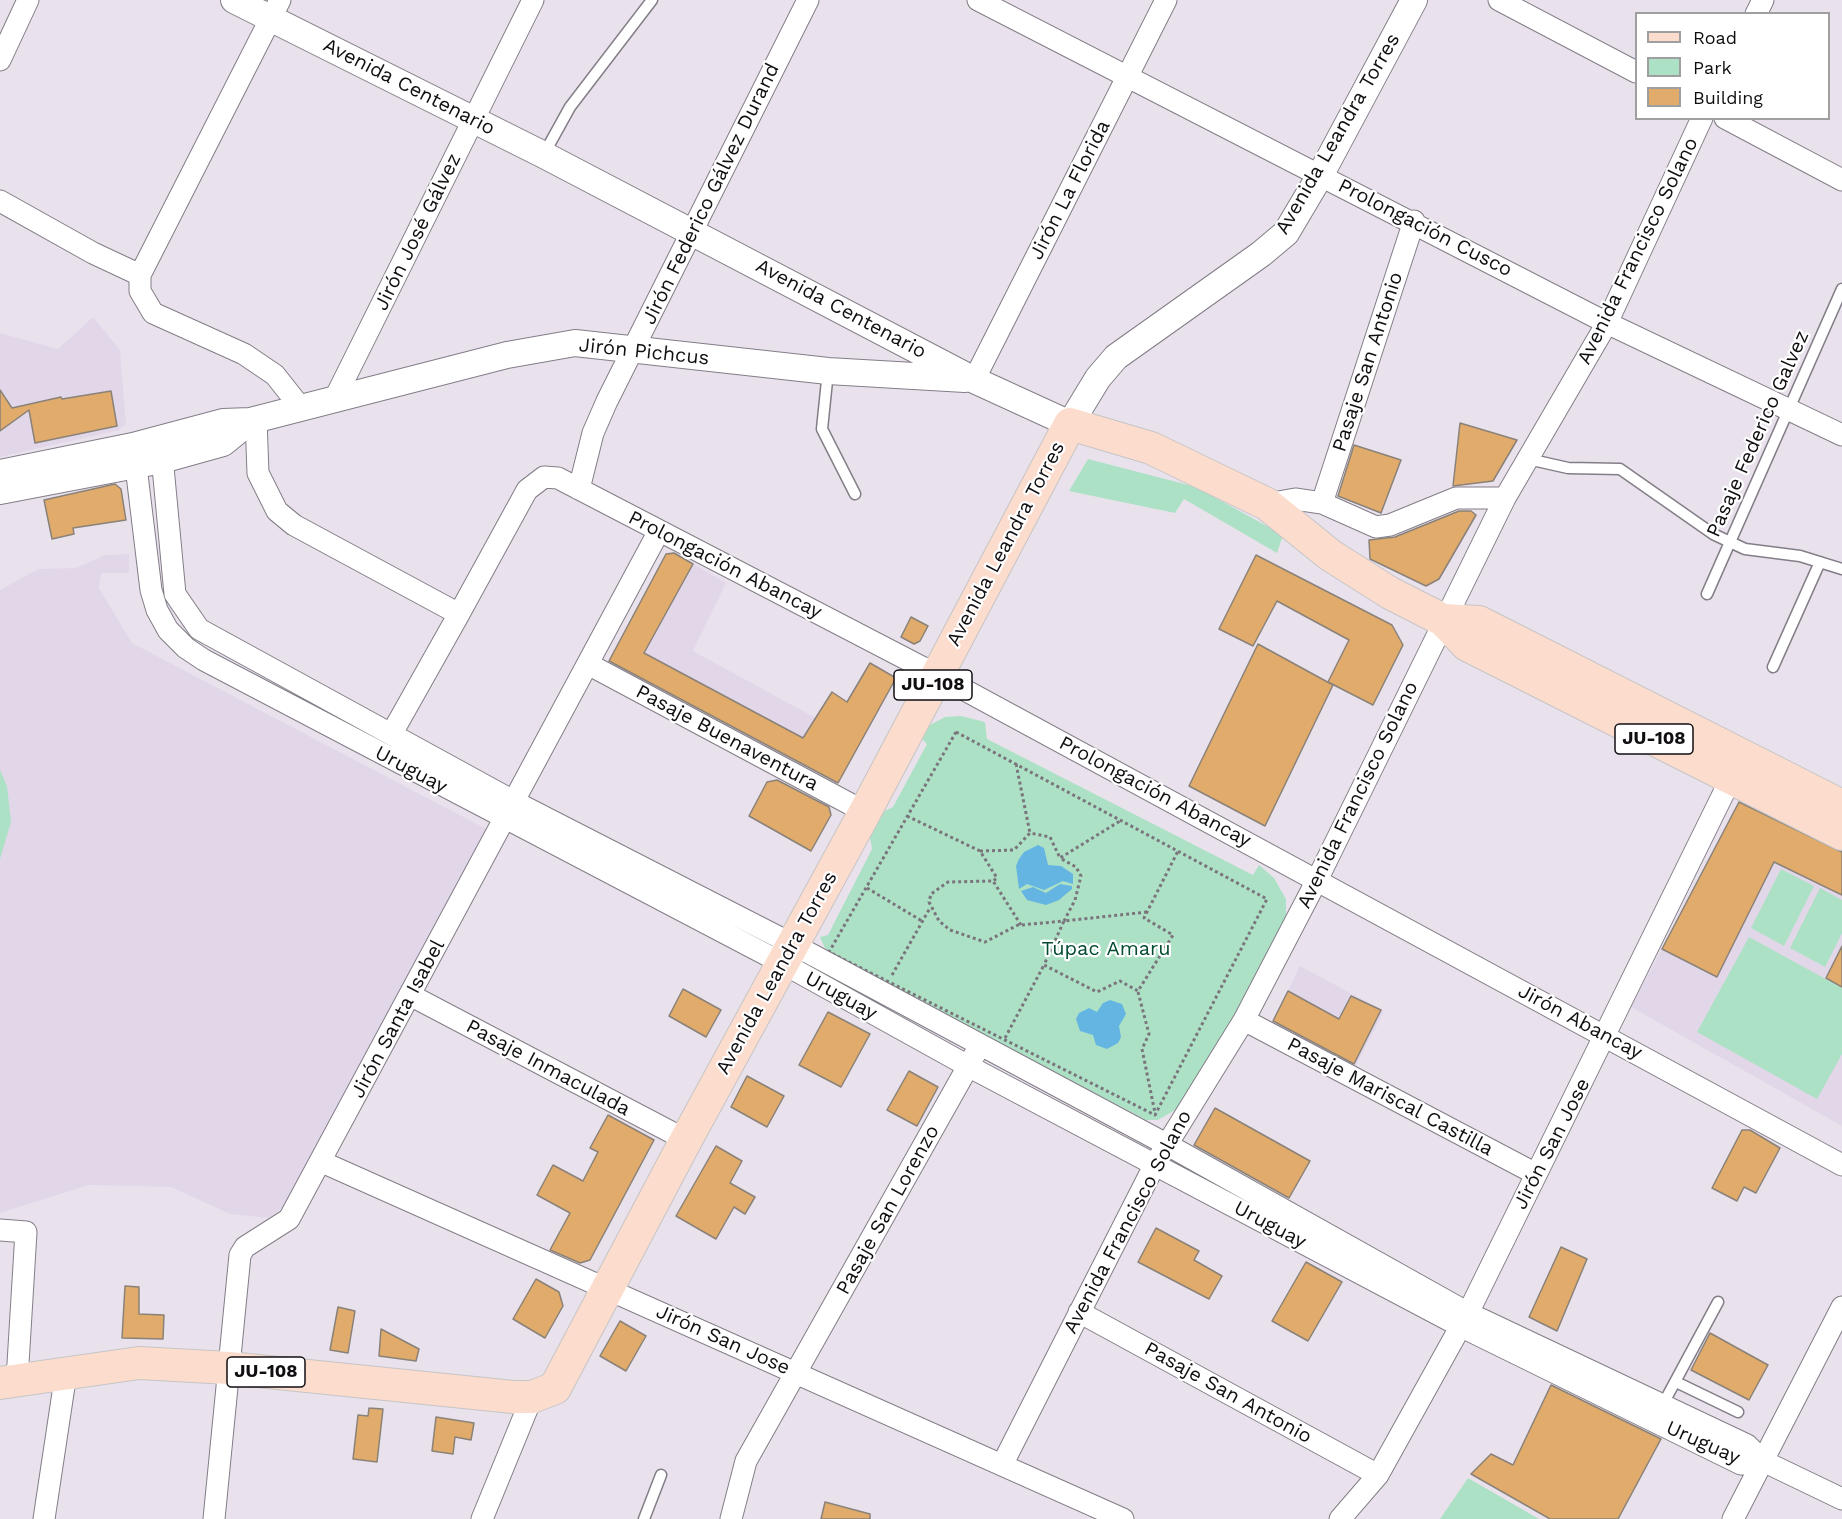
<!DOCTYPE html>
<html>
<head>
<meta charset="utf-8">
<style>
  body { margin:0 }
  #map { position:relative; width:1842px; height:1519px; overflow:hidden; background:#e9e2ed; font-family:"Work Sans",sans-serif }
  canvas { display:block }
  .legend { position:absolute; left:1635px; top:12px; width:195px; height:108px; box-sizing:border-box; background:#fff; border:2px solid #a09fa0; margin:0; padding:8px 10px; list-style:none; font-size:18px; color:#110e12 }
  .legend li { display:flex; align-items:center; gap:12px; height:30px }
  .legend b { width:30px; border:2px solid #a09fa0 }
</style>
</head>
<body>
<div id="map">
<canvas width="1842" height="1519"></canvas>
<ul class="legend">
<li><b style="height:8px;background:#fcdccd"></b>Road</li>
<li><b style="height:16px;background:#ade1c5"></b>Park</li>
<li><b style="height:16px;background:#e0ab6b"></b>Building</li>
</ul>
</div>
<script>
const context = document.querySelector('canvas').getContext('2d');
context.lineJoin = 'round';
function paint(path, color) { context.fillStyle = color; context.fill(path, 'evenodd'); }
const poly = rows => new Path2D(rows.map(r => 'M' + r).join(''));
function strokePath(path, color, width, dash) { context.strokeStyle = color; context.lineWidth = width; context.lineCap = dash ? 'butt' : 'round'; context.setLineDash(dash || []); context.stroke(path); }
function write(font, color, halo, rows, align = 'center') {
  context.font = font + ' "Work Sans",sans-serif'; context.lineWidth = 4.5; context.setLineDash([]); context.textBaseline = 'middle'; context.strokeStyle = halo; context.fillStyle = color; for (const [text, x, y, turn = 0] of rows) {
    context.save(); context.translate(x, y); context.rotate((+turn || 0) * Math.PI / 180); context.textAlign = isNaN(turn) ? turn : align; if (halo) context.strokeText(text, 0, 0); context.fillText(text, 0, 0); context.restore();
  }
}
paint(poly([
  [93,317,120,350,126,424,119,430,0,457,0,333,58,349],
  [674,552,726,583,693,651,860,742,835,788,606,667,666,554],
  [129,554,129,573,101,573,99,588,132,643,490,831,287,1204,268,1218,230,1214,171,1187,89,1185,0,1213,0,590,38,569,76,568,105,555],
  [1741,799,1842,849,1842,1126,1631,1007],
  [1300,966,1384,1011,1352,1073,1269,1028]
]), '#e2d7e9');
paint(poly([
  [1088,459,1196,487,1283,535,1277,553,1184,499,1175,513,1069,491],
  [961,716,985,722,987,739,1253,875,1259,865,1274,878,1286,899,1286,929,1182,1106,1158,1120,1146,1120,828,953,824,946,820,937,828,935,872,849,869,831,878,814,893,807,927,744,920,737,930,725,945,717],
  [0,770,7,786,11,822,0,859],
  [1781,869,1814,886,1784,946,1751,928],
  [1820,888,1842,900,1842,933,1825,967,1790,948],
  [1749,937,1842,988,1842,1054,1817,1099,1697,1032],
  [1468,1478,1539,1519,1440,1519]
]), '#ade1c5');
paint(poly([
  [1038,845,1044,848,1048,865,1061,866,1073,874,1073,884,1063,881,1044,890,1027,884,1019,889,1016,866,1019,859,1024,852],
  [1060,884,1072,886,1072,889,1059,900,1046,905,1027,900,1021,891,1033,887,1046,893],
  [1110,1000,1122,1004,1126,1014,1119,1026,1121,1037,1118,1043,1107,1049,1096,1045,1093,1035,1080,1031,1076,1019,1079,1013,1089,1008,1097,1012,1103,1003]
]), '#65b5e2');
const building = poly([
  [0,390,12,408,61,397,62,399,111,391,117,426,35,443,29,410,0,431,0,390],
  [1460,423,1517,440,1493,481,1453,486,1460,423],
  [1354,445,1401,460,1381,513,1338,496,1354,445],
  [115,484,121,489,126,520,73,528,74,534,52,539,44,500,115,484],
  [1459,511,1471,511,1476,515,1439,579,1426,586,1370,559,1369,540,1395,537,1459,511],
  [674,553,693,564,644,653,803,738,832,692,847,702,870,663,896,678,838,783,609,661,666,554,674,553],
  [1256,555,1392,625,1403,645,1373,705,1328,682,1349,640,1277,601,1253,646,1219,629,1256,555],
  [911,617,928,626,920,641,914,644,901,637,911,617],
  [1258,644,1333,685,1265,826,1189,786,1258,644],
  [777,780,829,807,831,815,811,851,749,816,767,782,777,780],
  [1739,802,1842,852,1842,895,1774,862,1717,977,1662,949,1739,802],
  [1842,946,1842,987,1826,978,1842,946],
  [683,989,721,1010,706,1037,669,1016,683,989],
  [1288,991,1339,1019,1351,996,1381,1010,1354,1064,1273,1021,1288,991],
  [828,1012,870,1034,841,1087,799,1065,828,1012],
  [909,1071,938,1087,917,1126,887,1110,909,1071],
  [747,1076,784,1096,767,1127,731,1107,747,1076],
  [1215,1108,1310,1161,1289,1198,1194,1145,1215,1108],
  [608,1115,654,1140,590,1260,580,1263,550,1250,570,1213,537,1195,553,1165,583,1181,598,1152,590,1148,608,1115],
  [1742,1130,1750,1130,1780,1148,1756,1193,1744,1187,1737,1201,1712,1188,1742,1130],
  [716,1146,742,1161,730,1183,755,1197,745,1214,734,1207,716,1239,676,1216,716,1146],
  [1156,1228,1199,1251,1194,1260,1222,1276,1209,1299,1138,1262,1156,1228],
  [1561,1247,1587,1259,1557,1331,1529,1317,1561,1247],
  [1306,1262,1342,1282,1308,1341,1272,1321,1306,1262],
  [536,1279,559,1292,563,1306,545,1338,513,1319,536,1279],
  [125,1286,139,1287,139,1314,164,1315,163,1339,122,1338,125,1286],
  [338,1307,355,1311,348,1353,330,1350,338,1307],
  [620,1321,646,1336,626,1371,600,1356,620,1321],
  [381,1329,419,1349,416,1361,379,1356,381,1329],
  [1710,1333,1768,1365,1749,1400,1691,1370,1710,1333],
  [1551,1385,1661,1439,1618,1519,1550,1519,1471,1474,1491,1454,1513,1465,1551,1385],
  [369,1408,383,1409,377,1462,353,1459,358,1415,368,1416,369,1408],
  [436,1417,474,1423,471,1440,455,1437,453,1454,432,1451,436,1417],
  [825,1502,870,1514,870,1519,821,1519,825,1502]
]);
paint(building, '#e0ab6b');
strokePath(building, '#8a8279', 1.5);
const service = poly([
  [544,154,570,107,652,0],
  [828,371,822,429,855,494],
  [1528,459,1568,468,1620,469,1713,534,1730,542,1745,549,1800,556,1842,569],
  [1707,594,1842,289],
  [1773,667,1820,562],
  [1676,1382,1738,1412],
  [1662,1406,1718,1302],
  [644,1519,661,1475]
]);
const minor = poly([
  [280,0,140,275,140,291,153,313,244,354,275,375,301,408],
  [978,0,1607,323,1842,435],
  [1499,0,1636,72],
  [1756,14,1763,0],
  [0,60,28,0],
  [1725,118,1842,180],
  [0,201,93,253,140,275],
  [974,380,1166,0],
  [334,400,533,0],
  [256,419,258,473,277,511,294,525,459,614,527,490,544,477,558,478,937,675,1842,1165],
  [161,446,175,594,199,629,515,802,794,945,1166,1144,1468,1313,1747,1445,1763,1461,1842,1499],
  [134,450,151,590,157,610,168,630,186,648,204,660,784,964,968,1066,1460,1326,1741,1464,1763,1461],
  [579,489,593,433,607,401,808,0],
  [1322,503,1414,221],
  [1267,504,1295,499,1322,503,1376,527,1390,525,1456,498,1505,498],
  [588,664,865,812],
  [392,733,459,614],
  [410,995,686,1140],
  [1244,1020,1536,1174],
  [322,1162,1123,1519],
  [0,1230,26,1232,17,1380],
  [1079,1312,1378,1475],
  [1002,1465,1155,1164,1244,1020,1317,880,1505,498,1607,323,1702,118],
  [44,1519,66,1373],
  [214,1519,240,1255,245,1247,289,1219,659,531],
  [482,1519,532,1397],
  [731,1519,746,1461,975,1054],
  [1340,1519,1378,1475,1468,1313,1736,768],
  [1733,1519,1842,1307]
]);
const tertiary = poly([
  [234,0,544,155,974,380,1070,424,1098,378,1116,357,1261,254,1286,233,1321,174,1414,0],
  [0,473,133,446,223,422,250,421,507,355,575,343,828,371,965,379],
  [0,491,162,460,223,443,250,421]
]);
const primary = poly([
  [1443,620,1479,622,1842,806],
  [0,1383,139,1363,229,1368,513,1397,532,1397,555,1388,686,1140,865,812,1070,424,1151,448,1267,504,1330,555,1390,593,1443,620,1467,645,1842,834]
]);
strokePath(service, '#837d87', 13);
strokePath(minor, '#837d87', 23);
strokePath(tertiary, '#837d87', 28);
strokePath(primary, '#c6c5c6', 34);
strokePath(poly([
  [956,732,1267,899,1155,1115,829,952,956,732],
  [1016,764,1030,833],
  [907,816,980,851,997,878,993,881],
  [980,851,1014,850,1030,833,1050,837,1060,858],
  [867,888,922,921],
  [1147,912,1064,921,1044,965,1097,992,1120,981,1138,991,1173,935,1144,918,1178,851],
  [1021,925,993,881,948,882,931,894,929,902,939,921,950,930,985,942,1018,925,1021,925,1064,921,1075,900,1081,876,1076,867,1060,858,1120,821],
  [892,975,930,908],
  [1138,992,1149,1034,1142,1049,1155,1113],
  [1005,1038,1044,965]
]), '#7a757d', 3, [3, 3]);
strokePath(service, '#fff', 10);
strokePath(minor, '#fff', 21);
strokePath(tertiary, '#fff', 26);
strokePath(primary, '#fcdccd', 32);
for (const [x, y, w] of [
  [933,685,78],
  [1654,739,78],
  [266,1372,78]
]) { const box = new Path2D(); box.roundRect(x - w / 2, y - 15, w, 30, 4.5); context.fillStyle = '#fff'; context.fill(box); strokePath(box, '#110e12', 1.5); }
write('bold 18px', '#110e12', null, [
  ["JU-108",933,685],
  ["JU-108",1654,739],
  ["JU-108",266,1372]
]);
write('20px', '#110e12', '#fff', [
  ["Avenida Centenario",409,87,27],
  ["Avenida Leandra Torres",1338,134,-60],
  ["Jirón La Florida",1070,190,-63],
  ["Jirón Federico Gálvez Durand",711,194,-64],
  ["Prolongación Cusco",1425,228,27],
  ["Jirón José Gálvez",418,232,-64],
  ["Avenida Francisco Solano",1638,251,-64],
  ["Avenida Centenario",841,309,28],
  ["Jirón Pichcus",644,352,6],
  ["Pasaje San Antonio",1368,362,-72],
  ["Pasaje Federico Galvez",1758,434,-66],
  ["Avenida Leandra Torres",1006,544,-62],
  ["Prolongación Abancay",725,565,27],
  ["Pasaje Buenaventura",727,738,28],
  ["Uruguay",411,770,28],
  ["Prolongación Abancay",1155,792,28],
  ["Avenida Francisco Solano",1358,795,-64],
  ["Avenida Leandra Torres",777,973,-61],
  ["Uruguay",841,996,29],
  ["Jirón Santa Isabel",398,1019,-62],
  ["Jirón Abancay",1580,1022,28],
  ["Pasaje Inmaculada",548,1068,28],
  ["Pasaje Mariscal Castilla",1390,1097,28],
  ["Jirón San Jose",1552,1144,-63],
  ["Pasaje San Lorenzo",888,1210,-61],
  ["Avenida Francisco Solano",1128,1222,-62],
  ["Uruguay",1270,1225,28],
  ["Jirón San Jose",723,1340,24],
  ["Pasaje San Antonio",1228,1393,29],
  ["Uruguay",1703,1443,24]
]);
write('20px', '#034a30', '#fff', [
  ["Túpac Amaru",1106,949]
]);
</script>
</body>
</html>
